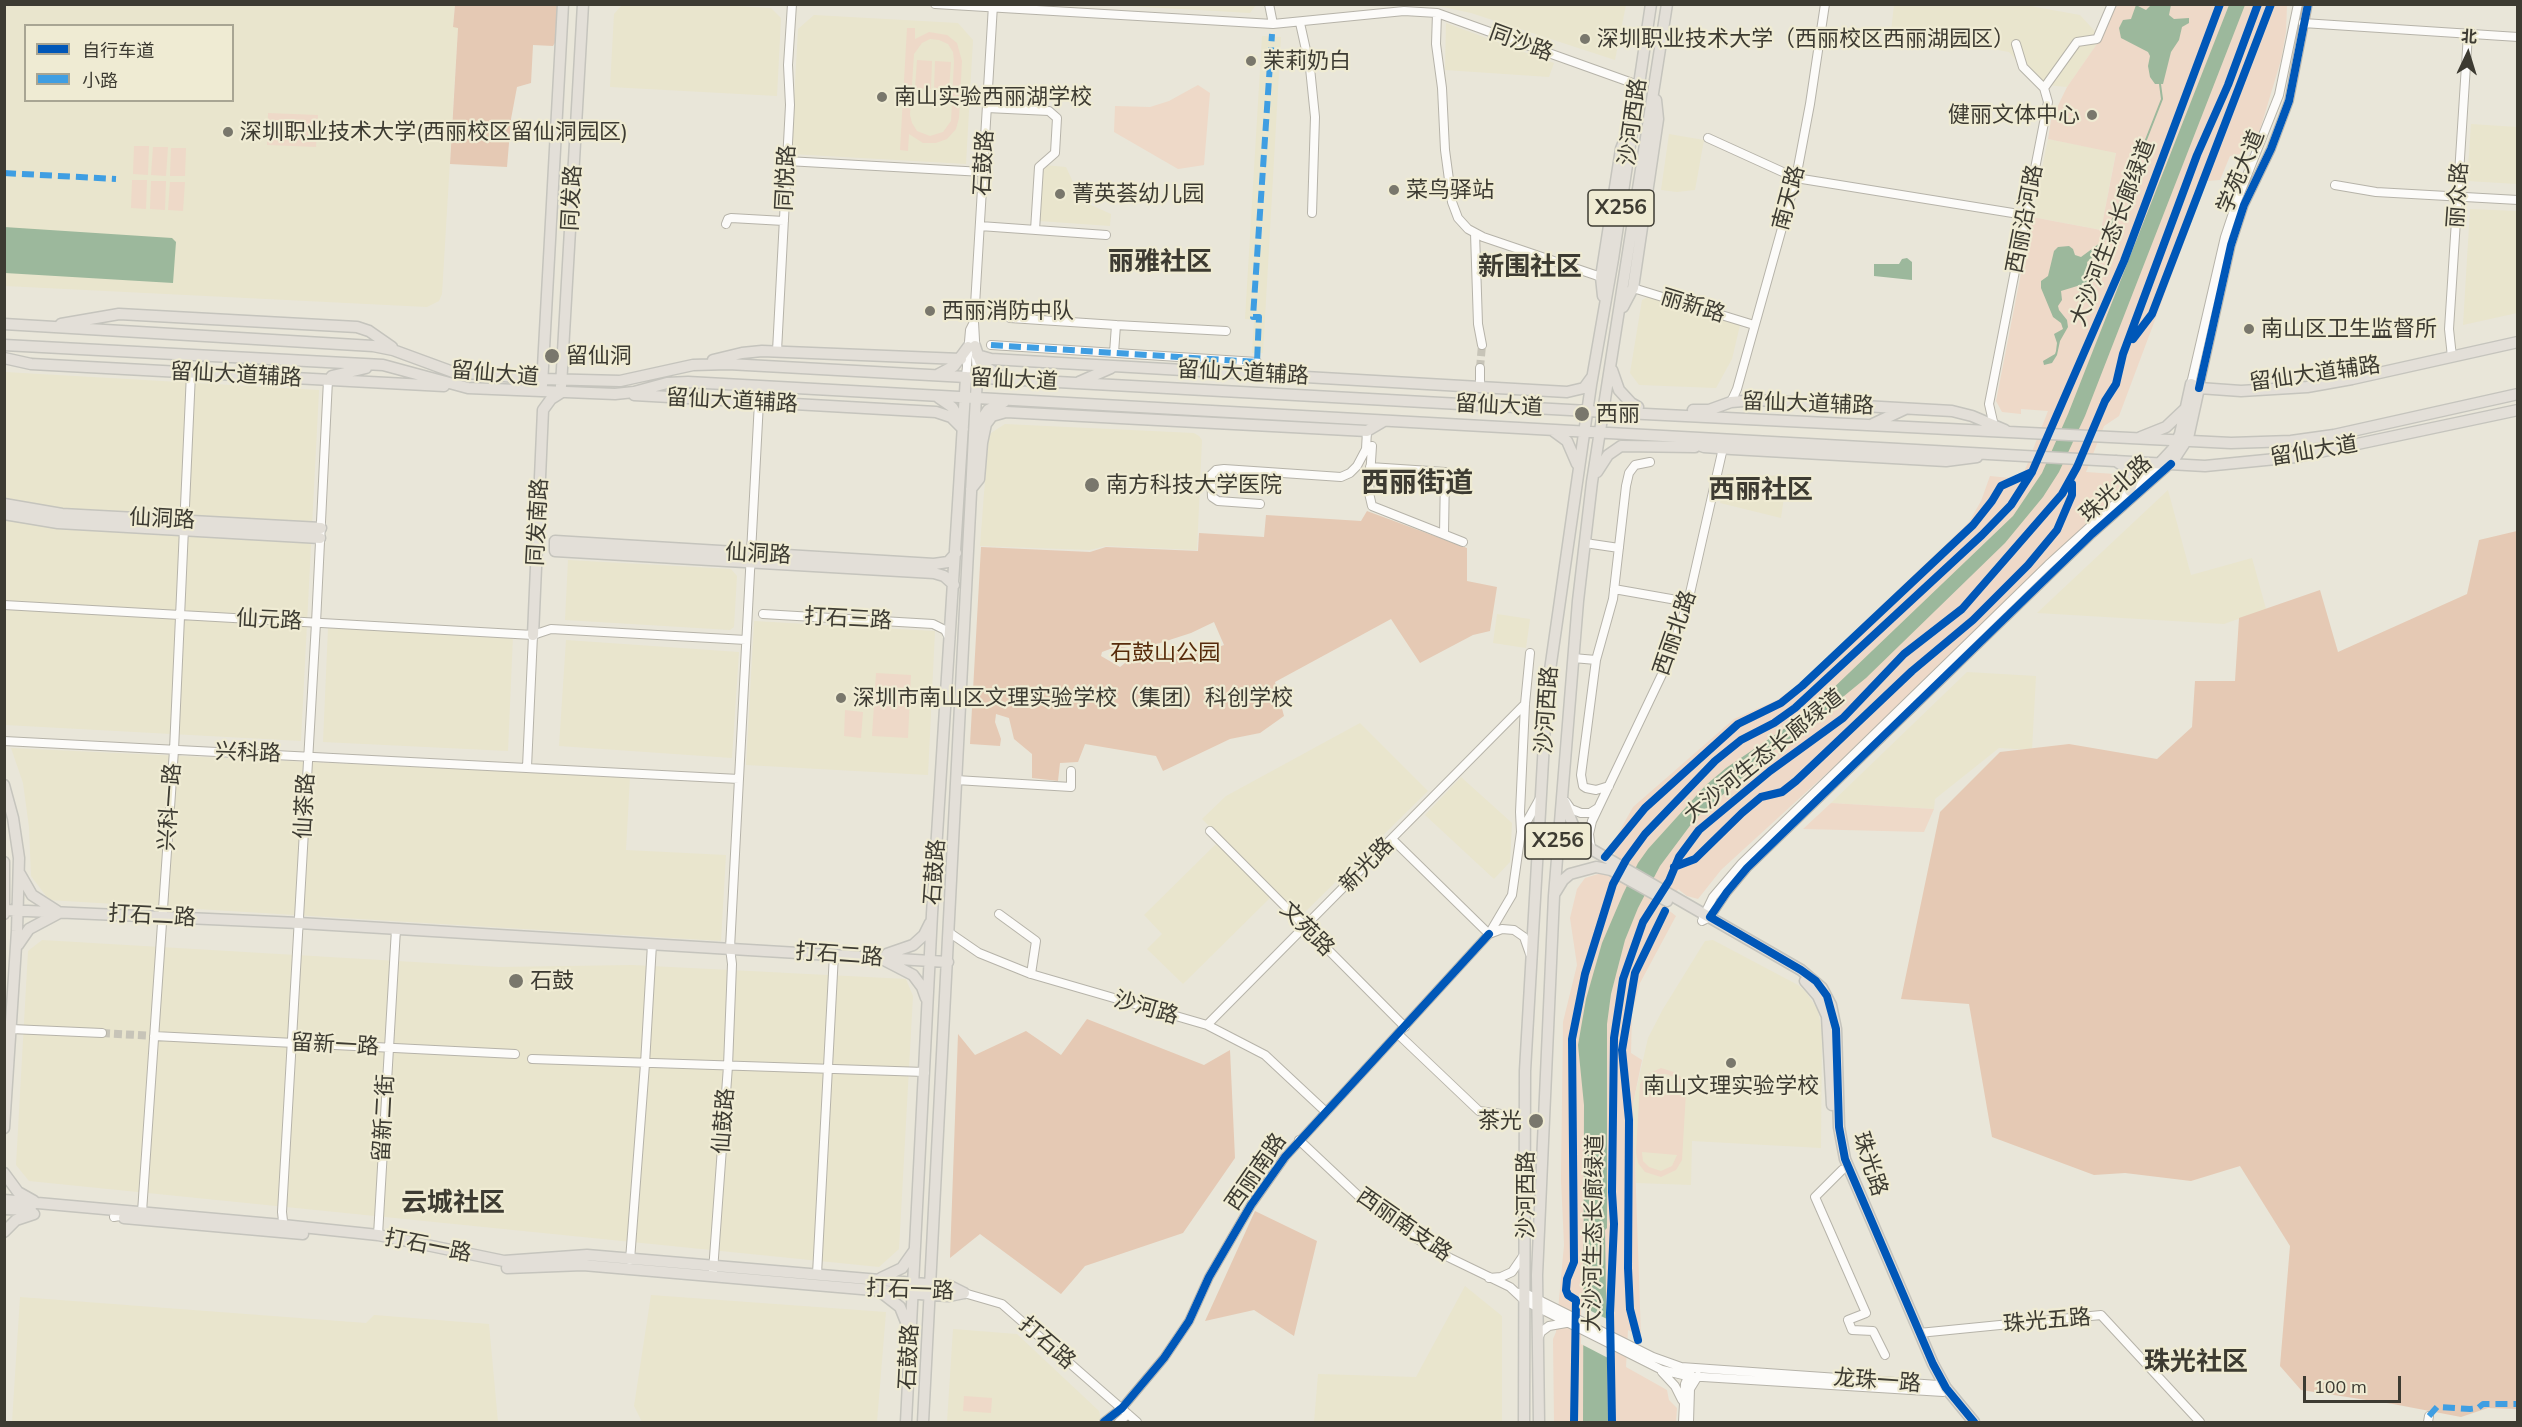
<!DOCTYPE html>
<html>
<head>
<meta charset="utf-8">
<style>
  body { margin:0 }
  #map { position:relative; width:2522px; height:1427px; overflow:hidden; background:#e9e6d9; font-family:Mulish,"Noto Sans SC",sans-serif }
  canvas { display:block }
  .frame { position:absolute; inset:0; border:6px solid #3d3b32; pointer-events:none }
  .legend { position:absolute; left:24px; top:24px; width:210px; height:78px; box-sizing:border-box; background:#efebd3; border:2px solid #a8a593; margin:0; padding:8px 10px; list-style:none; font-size:18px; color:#3d3b32 }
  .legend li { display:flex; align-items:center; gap:12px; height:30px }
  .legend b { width:30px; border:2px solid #a8a593 }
  .north { position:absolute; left:2438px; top:24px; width:60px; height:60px; -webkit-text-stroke:4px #efebd3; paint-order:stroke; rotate:4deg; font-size:16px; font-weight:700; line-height:24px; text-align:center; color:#3d3b32 }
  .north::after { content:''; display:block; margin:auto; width:21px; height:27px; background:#3d3b32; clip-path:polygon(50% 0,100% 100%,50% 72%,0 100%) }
  .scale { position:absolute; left:2303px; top:1376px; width:98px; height:27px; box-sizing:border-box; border:3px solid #3d3b32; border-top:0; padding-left:8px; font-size:18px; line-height:21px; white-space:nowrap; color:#3d3b32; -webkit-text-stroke:4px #efebd3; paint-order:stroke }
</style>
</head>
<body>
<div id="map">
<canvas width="2522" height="1427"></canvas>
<div class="frame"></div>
<ul class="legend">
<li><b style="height:8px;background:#0057b8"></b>自行车道</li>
<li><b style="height:8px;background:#3f9ee2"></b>小路</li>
</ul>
<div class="north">北</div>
<div class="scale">100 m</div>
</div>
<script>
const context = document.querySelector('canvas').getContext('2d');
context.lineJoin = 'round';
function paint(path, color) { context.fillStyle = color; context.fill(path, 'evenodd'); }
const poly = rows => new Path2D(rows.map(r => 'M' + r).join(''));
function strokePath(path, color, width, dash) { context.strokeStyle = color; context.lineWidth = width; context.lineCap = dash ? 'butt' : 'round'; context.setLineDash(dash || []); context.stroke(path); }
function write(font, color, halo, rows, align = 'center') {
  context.font = font + ' Mulish,"Noto Sans SC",sans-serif'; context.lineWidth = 4.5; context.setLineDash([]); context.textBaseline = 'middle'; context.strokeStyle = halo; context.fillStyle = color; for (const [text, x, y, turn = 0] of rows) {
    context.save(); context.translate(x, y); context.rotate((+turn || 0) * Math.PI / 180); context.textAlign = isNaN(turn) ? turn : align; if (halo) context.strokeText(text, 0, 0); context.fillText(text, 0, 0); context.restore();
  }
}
paint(poly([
  [700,4,771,8,781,18,777,96,610,87,614,14,622,5],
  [2019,4,2080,15,2101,38,2067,87,2037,84,2009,52,1891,31,1894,5],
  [4,5,455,5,453,26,458,27,442,294,439,301,427,307,5,286],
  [26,26,232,26,232,100,26,100],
  [1111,5,1256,5,1250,13],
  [1434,5,1626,5,1615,60,1471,13],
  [814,15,958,23,973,40,966,164,791,154,798,29],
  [1446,23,1554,63,1549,77,1445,70],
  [1262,36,1281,37,1263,353,1252,353,1254,320,1245,319],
  [2471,124,2517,127,2517,184,2467,181],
  [1669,134,1704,140,1695,190,1677,192,1661,190],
  [2048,139,2116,152,2101,230,2032,217],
  [1044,165,1066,167,1081,199,1091,205,1111,214,1110,226,1039,221],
  [2470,209,2517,211,2517,313,2463,325],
  [1649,296,1740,325,1732,359,1716,388,1639,385,1630,373,1642,300],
  [5,372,319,390,301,741,5,725],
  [1005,424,1194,433,1199,436,1202,440,1197,550,1106,546,1090,550,980,546,988,441,991,433],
  [1727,474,1787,476,1781,518,1720,503],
  [2168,490,2191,575,2252,558,2266,609,2224,624,2037,613],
  [568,560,731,569,737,576,734,627,730,630,565,620],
  [1497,614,1530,619,1526,648,1493,643],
  [754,621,935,631,928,775,746,765],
  [328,628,513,636,508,751,323,742],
  [566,640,739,652,732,758,559,746],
  [1967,672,2036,676,2032,750,1999,748,1935,799,1934,809,1831,803],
  [1360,723,1428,791,1300,917,1202,819,1226,796],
  [11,748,630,777,626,850,726,855,721,941,49,900,31,876,29,827,23,783],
  [1461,777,1512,823,1510,862,1494,879,1425,815],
  [1217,843,1271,897,1183,984,1147,949,1162,934,1144,915],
  [42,940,499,967,632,965,906,979,913,996,899,1249,879,1267,29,1181,16,1165,28,951],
  [1713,940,1798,985,1806,992,1818,1010,1822,1031,1821,1148,1692,1141,1691,1185,1636,1183,1633,1104,1648,1038,1663,1009,1705,941],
  [1465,1286,1502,1316,1502,1422,1314,1422,1318,1374,1416,1377],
  [651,1295,886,1312,877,1422,642,1422,634,1406],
  [20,1297,366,1323,374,1315,489,1324,498,1422,12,1422],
  [953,1329,1017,1334,1099,1411,1101,1419,1096,1422,947,1422]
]), '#e9e5cd');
paint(poly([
  [2117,5,2287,5,2286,32,2281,60,2259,133,2246,153,2230,156,2220,180,2207,181,2119,416,2104,426,2086,472,2115,474,2122,478,2122,489,1850,752,1721,870,1698,899,1687,896,1678,889,1667,909,1676,916,1640,983,1632,1012,1631,1053,1642,1060,1633,1104,1641,1336,1628,1330,1626,1367,1667,1390,1669,1400,1677,1408,1676,1422,1554,1422,1553,1339,1556,1332,1564,1245,1561,1179,1563,1022,1577,965,1570,918,1577,889,1585,878,1608,871,1615,854,1609,850,1633,807,1734,719,1777,700,1801,682,1969,522,1981,501,1990,476,2010,478,2023,475,2048,411,2021,409,2021,414,2002,412,1996,401,2032,217,2101,230,2116,153,2048,139,2051,120,2067,87,2101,38],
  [907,28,915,28,915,39,929,32,947,35,957,43,962,61,959,118,956,129,947,139,936,143,923,143,909,134,908,151,900,150],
  [930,39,939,40,948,44,953,52,954,61,951,121,943,132,930,136,917,131,912,123,910,115,914,54,922,43],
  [917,60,932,61,931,89,915,88],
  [935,61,951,62,949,89,934,88],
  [1198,85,1210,93,1204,165,1178,169,1114,132,1115,106,1150,107,1169,101],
  [268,113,318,115,316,147,267,145],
  [134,146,149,146,148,175,133,174],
  [153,147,168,147,166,176,151,175],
  [171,148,186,148,185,176,170,176],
  [132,180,147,180,146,209,131,208],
  [151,181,166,181,165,210,150,209],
  [170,182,185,182,183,211,168,210],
  [876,673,911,675,908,738,872,736],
  [845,710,863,712,861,738,844,736],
  [1831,803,1934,809,1924,832,1803,829],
  [1661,1068,1677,1073,1684,1081,1686,1092,1682,1160,1676,1170,1661,1177,1645,1172,1638,1163,1636,1152,1640,1084,1646,1075],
  [1658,1074,1666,1074,1674,1077,1679,1084,1681,1092,1646,1090,1648,1082],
  [1642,1153,1642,1152,1677,1155,1672,1166,1661,1171,1649,1167,1643,1161],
  [964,1396,992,1398,991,1413,963,1411]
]), '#eed9c8');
paint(poly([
  [455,5,558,5,556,41,553,46,533,45,531,83,517,87,511,119,507,167,450,164,458,28,453,27],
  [1367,511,1467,548,1467,581,1497,587,1490,631,1473,635,1420,663,1391,619,1275,682,1284,716,1260,733,1230,739,1163,771,1156,756,1085,744,1078,762,1060,763,1058,781,1032,778,1032,754,1014,739,1009,718,996,714,995,722,1001,739,1000,746,970,744,981,547,1090,552,1106,547,1198,551,1199,533,1264,537,1266,515,1361,521],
  [1214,622,1224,645,1205,652,1135,655,1120,667,1101,656,1102,652,1110,649,1157,644,1191,633],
  [2517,531,2517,1409,2488,1408,2461,1417,2393,1404,2301,1390,2280,1366,2290,1246,2240,1166,2191,1181,2125,1173,2094,1175,1992,1137,1969,1004,1901,999,1940,812,2000,752,2069,744,2157,759,2192,727,2195,681,2235,681,2239,618,2320,590,2338,652,2467,594,2479,540],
  [1087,1019,1204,1065,1230,1050,1235,1158,1183,1233,1085,1266,1061,1294,980,1234,950,1258,958,1034,975,1055,1026,1031,1061,1055],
  [1255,1211,1317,1241,1294,1336,1254,1310,1205,1321]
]), '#e5c9b4');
paint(poly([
  [2136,5,2146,10,2151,5,2171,5,2169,15,2174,19,2189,18,2189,23,2182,27,2179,40,2171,52,2163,84,2155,84,2150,77,2148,66,2150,56,2148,52,2121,38,2119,28,2123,20,2131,19],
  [2229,5,2245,5,2085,416,2059,472,2043,497,2005,543,1866,678,1805,728,1774,750,1695,819,1660,866,1638,908,1625,940,1611,994,1607,1024,1607,1228,1605,1230,1608,1422,1583,1422,1584,1105,1578,1045,1586,999,1602,943,1623,894,1638,863,1648,849,1706,785,1726,768,1794,722,1826,695,2013,516,2042,473,2068,414],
  [4,227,172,238,176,242,173,283,5,273],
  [2100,243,2103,245,2096,255,2087,262,2089,273,2087,283,2061,291,2062,300,2058,306,2059,310,2067,320,2068,327,2060,341,2057,355,2052,363,2044,365,2043,361,2055,354,2056,351,2057,343,2054,334,2063,329,2061,323,2053,317,2041,288,2041,281,2048,276,2054,251,2058,247,2069,246,2073,249,2075,255,2081,257],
  [1907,258,1912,262,1912,280,1874,276,1874,264,1899,264,1902,259]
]), '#9cb89c');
paint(poly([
  [1581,1306,1609,1320,1610,1359,1581,1344]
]), '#e9e6d9');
strokePath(poly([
  [2102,244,2131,178,2162,99,2160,84]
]), '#9cb89c', 2);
strokePath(poly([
  [1480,368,1482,345],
  [102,1033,154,1036]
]), '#c7c4b8', 8, [8, 4]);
const minor = poly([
  [935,4,1273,24,1404,11,1437,13,1638,85],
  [1269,4,1273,24],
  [1437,13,1436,44,1442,88,1445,150,1452,202,1458,218,1468,229,1483,237,1601,277],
  [1300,23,1310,68,1315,117,1312,213],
  [2303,23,2518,37],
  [2044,88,2077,42,2097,39,2112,4],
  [987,108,1049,111,1057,118,1055,153,1039,167,1035,230],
  [1708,138,1796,178,2025,215],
  [787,161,983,172],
  [2335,185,2376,192,2518,200],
  [726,224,728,219,731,218,784,221],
  [980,226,1106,235],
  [1475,233,1478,324,1482,345],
  [1633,288,1754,325],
  [1010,318,1116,325],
  [991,345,1257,362],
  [777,351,790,105,788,65,792,4],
  [1114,353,1116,325,1226,331],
  [2452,357,2449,329,2468,34],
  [966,377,970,330,974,322],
  [977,377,974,322,993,5],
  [2191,384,2225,237,2238,198,2279,95,2298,4],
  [1480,387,1480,368],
  [2199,388,2231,245,2244,205,2271,149,2289,101,2308,4],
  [1731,402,1737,389,1796,178,1810,104,1825,4],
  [1994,426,1989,404,2048,102,2044,88,2023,67,2016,44],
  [1372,446,1369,493,1372,506,1463,542],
  [1370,467,1445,472,1444,534],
  [1260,504,1218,501,1212,497,1211,475,1216,470,1224,469,1341,477,1350,473,1357,466,1366,449,1367,431],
  [1585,543,1619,548],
  [1614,589,1688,602],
  [4,605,533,635,551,629,746,640],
  [763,614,933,624,945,630,950,639],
  [1573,658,1596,660],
  [4,741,739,779],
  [527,767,533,635],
  [956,780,1071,787,1071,771],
  [1609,786,1596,790,1586,788,1583,786,1581,775,1596,660,1613,599,1626,486,1629,473,1635,465,1650,462],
  [1566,802,1571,809,1581,813,1590,813,1598,808],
  [1210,831,1405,1027],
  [1521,832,1520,812,1525,704,1530,653],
  [1392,839,1489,934],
  [1591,849,1589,834,1592,821,1666,666,1688,602,1723,448],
  [999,914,1036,941,1031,974],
  [1703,918,1713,897,1742,863,2048,565,2160,463],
  [1702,921,1710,917,1727,892,1747,868,2092,534,2171,464],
  [950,933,979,953,1031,974,1207,1025,1265,1055,1326,1112],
  [1489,934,1502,929,1514,930,1524,937,1530,954],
  [1207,1025,1525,704],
  [11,1029,102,1033],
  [1398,1034,1479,1111,1501,1114],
  [154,1036,515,1054],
  [532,1059,925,1072],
  [1299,1140,1366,1203,1417,1239,1450,1258,1510,1287,1525,1301,1662,1370,1687,1376,1943,1392,1946,1388,1938,1385,1681,1367,1653,1357,1525,1293,1519,1293],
  [1842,1170,1815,1197,1866,1313,1848,1320,1852,1330,1873,1331,1885,1355],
  [114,1217,142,1212,174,750,191,373],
  [284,1230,282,1212,316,623,328,380],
  [378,1235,396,929],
  [630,1260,645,1064,652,944],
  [713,1271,728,1066,732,964,730,948,759,402],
  [817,1274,834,954],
  [1489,1278,1501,1277,1512,1272,1523,1256],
  [964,1293,1002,1304,1137,1422],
  [1919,1333,2101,1315,2200,1422],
  [1538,1339,1541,1332,1549,1326,1566,1323],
  [1662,1372,1675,1386,1682,1400],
  [1104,1422,1122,1408,1164,1358,1189,1321,1209,1277,1251,1205,1285,1157,1489,934,1512,895,1521,832,1540,798],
  [1119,1422,1128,1414],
  [1683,1422,1685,1384,1690,1373],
  [1689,1422,1690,1389,1698,1376],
  [2428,1422,2429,1416]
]);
const major = poly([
  [1603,296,1601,277,1621,149,1627,134],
  [1623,307,1633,288,1658,119,1656,100],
  [4,324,373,346,393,350,453,372,542,379,620,381,693,365,728,364,1625,413,2231,443,2291,441,2334,435,2518,394],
  [61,324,119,314,357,327,369,331,392,347],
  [4,345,383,365,468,388,615,394,634,392,667,383,688,382,2205,466,2296,457,2518,410],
  [975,346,980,361,986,367,1002,377],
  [977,355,991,359,1567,392,1584,388,1592,377],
  [4,358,31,364,444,386],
  [713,360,742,353,762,351,961,359],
  [1612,370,1619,390,1631,403,1638,407],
  [939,374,954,366,968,347],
  [332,376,366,368],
  [1079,382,1111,368],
  [2191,384,2199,388,2241,391,2307,387,2352,379,2518,342],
  [542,385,563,4],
  [561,386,583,4],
  [634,395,936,412,951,417,963,429],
  [939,398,952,407,962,423],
  [1693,410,1709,410,1731,402,1756,400,1952,411,1972,416,2005,430],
  [1873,424,1905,409],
  [975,429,988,410,1004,402],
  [1552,430,1567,441,1577,464],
  [2141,437,2166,427,2185,409],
  [1685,440,1704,447,1732,449,1946,461,1977,457],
  [2116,461,2125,467,2130,475,2132,483,2130,491],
  [2160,463,2173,449,2180,434,2191,384],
  [2171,464,2188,438,2199,388],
  [1597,472,1608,455,1621,446,1695,447],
  [971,489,979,479,982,443,986,424,992,416,1006,412,1367,431,1384,421],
  [4,504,62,514,321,528],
  [4,514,58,523,320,538],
  [954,585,944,576,934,573,555,551,555,541,934,564,948,562,956,553],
  [533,635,543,410,551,399,562,392],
  [4,785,13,818,19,858,17,931,4,1128],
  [1564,802,1575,830,1591,849,1801,970,1822,988,1831,1005,1836,1029,1839,1127,1845,1159,1933,1364,1946,1388,1974,1422],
  [4,862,4,914],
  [20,874,32,895,57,911],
  [1555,893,1563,880,1570,874,1596,867,1611,870,1667,901],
  [5,910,299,923,948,962],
  [18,945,29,929,59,913],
  [887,954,913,945,924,935,930,923],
  [884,960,913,975,922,987,926,998],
  [1805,981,1818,996,1827,1016,1832,1105],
  [4,1173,18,1192,34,1201],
  [4,1200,283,1225,378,1235,504,1261,587,1255,950,1286,964,1293],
  [4,1209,31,1210],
  [124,1218,303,1234],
  [4,1232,16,1220,34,1214],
  [507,1268,583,1265,931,1295,949,1296,964,1293],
  [881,1278,902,1268,914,1251],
  [882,1293,900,1307,908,1327],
  [906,1422,932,914,966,377],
  [923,1422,977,377],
  [1524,1422,1525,1071,1547,691,1591,385,1613,259,1651,4],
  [1539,1422,1537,1275,1554,896,1578,601,1592,482,1667,4]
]);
strokePath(minor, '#b6b3a9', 10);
strokePath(major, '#c5c4bd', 13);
strokePath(minor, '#fcfbf9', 8);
strokePath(major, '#e3dfd8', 10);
strokePath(poly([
  [4,173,116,179],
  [991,345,1257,362,1259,317,1253,317,1272,34],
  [2429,1416,2437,1407,2470,1409,2478,1408,2483,1404,2518,1404]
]), '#3f9ee2', 6, [12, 6]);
strokePath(poly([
  [2133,339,2152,314,2271,4],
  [2199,388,2231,245,2244,205,2271,149,2289,101,2308,4],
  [1605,857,1645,808,1738,724,1781,703,1802,686,1973,525,1992,501,2001,486,2032,472],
  [1674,867,1695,859,1742,813,1761,797,1782,792,1796,781,1912,671,1973,620,2028,565,2057,530,2072,495,2072,484],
  [1638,1340,1630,1309,1628,1268,1629,1120,1622,1050,1635,973,1665,911],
  [1104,1422,1122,1408,1164,1358,1189,1321,1209,1277,1251,1205,1285,1157,1489,934],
  [1574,1422,1576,1300,1568,1295,1566,1290,1567,1279,1574,1262,1572,1039,1585,974,1613,884,1626,860,1645,834,1715,761,1741,740,1774,723,1795,708,1982,535,2011,505,2032,472,2124,261,2220,4],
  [1612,1422,1610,1313,1614,1224,1612,1192,1614,1038,1623,979,1643,922,1669,881,1679,857,1699,830,1770,771,1843,718,1904,654,1962,609,2062,494,2077,467,2105,401,2116,384,2123,354,2197,155,2228,85,2258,4],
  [1974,1422,1946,1388,1933,1364,1845,1159,1839,1127,1836,1029,1827,996,1816,981,1801,970,1710,917,1727,892,1747,868,2092,534,2171,464]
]), '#0057b8', 8);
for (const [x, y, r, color] of [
  [1585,39,6,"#79776c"],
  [1251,61,6,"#79776c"],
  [882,97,6,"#79776c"],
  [2092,115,6,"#79776c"],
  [228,132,6,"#79776c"],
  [1394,190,6,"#79776c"],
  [1060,194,6,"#79776c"],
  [930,311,6,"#79776c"],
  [2249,329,6,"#79776c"],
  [552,356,8,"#79776c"],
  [1582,414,8,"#79776c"],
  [1092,485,8,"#79776c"],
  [841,698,6,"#79776c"],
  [516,981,8,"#79776c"],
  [1731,1063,6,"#79776c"],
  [1536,1121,8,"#79776c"]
]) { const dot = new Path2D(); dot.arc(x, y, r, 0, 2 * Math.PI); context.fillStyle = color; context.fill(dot); strokePath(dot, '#efebd3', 2); }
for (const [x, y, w] of [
  [1621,208,66],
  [1558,841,66]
]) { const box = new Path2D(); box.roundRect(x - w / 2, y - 18, w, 36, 4.5); context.fillStyle = '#efebd3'; context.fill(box); strokePath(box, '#3d3b32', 1.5); }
write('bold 21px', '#3d3b32', null, [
  ["X256",1621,208],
  ["X256",1558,841]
]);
write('22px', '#3d3b32', '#efebd3', [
  ["深圳职业技术大学（西丽校区西丽湖园区）",1597,39],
  ["茉莉奶白",1263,61],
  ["南山实验西丽湖学校",894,97],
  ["健丽文体中心",2080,115,"right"],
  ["深圳职业技术大学(西丽校区留仙洞园区)",240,132],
  ["菜鸟驿站",1406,190],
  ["菁英荟幼儿园",1072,194],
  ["西丽消防中队",942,311],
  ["南山区卫生监督所",2261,329],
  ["留仙洞",566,356],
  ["西丽",1596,414],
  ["南方科技大学医院",1106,485],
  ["深圳市南山区文理实验学校（集团）科创学校",853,698],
  ["石鼓",530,981],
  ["南山文理实验学校",1731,1086,"center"],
  ["茶光",1522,1121,"right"]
], 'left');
write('22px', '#3d3b32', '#efebd3', [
  ["同沙路",1521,43,20],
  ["沙河西路",1633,122,-82],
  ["石鼓路",984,163,-87],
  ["学苑大道",2241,172,-67],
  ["同悦路",786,178,-87],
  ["丽众路",2458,195,-86],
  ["同发路",572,198,-87],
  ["南天路",1789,198,-75],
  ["西丽沿河路",2025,219,-79],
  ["大沙河生态长廊绿道",2113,233,-69],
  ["丽新路",1693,306,17],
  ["留仙大道辅路",1243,373,3],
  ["留仙大道",495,374,5],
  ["留仙大道辅路",2315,374,-8],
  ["留仙大道辅路",236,375,3],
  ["留仙大道",1014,380,3],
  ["留仙大道辅路",732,401,3],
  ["留仙大道辅路",1808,404,2],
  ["留仙大道",1499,406,3],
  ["留仙大道",2314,451,-9],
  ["珠光北路",2116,489,-42],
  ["仙洞路",162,519,3],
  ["同发南路",538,522,-87],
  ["仙洞路",758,554,3],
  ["打石三路",848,619,3],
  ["仙元路",269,620,3],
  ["西丽北路",1675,633,-71],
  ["沙河西路",1547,710,-86],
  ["兴科路",248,753,2],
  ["大沙河生态长廊绿道",1764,756,-39],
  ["仙茶路",305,806,-87],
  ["兴科一路",170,807,-86],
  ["新光路",1367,865,-46],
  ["石鼓路",935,872,-86],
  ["打石二路",152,916,3],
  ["文苑路",1307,929,45],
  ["打石二路",839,955,4],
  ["沙河路",1146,1008,16],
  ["留新一路",335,1045,3],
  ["留新二街",384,1118,-87],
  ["仙鼓路",724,1121,-86],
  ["珠光路",1870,1164,72],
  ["西丽南路",1256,1172,-55],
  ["沙河西路",1526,1195,-90],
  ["西丽南支路",1404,1225,35],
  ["大沙河生态长廊绿道",1594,1233,-89],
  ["打石一路",428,1246,11],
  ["打石一路",910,1290,2],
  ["珠光五路",2047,1321,-5],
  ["打石路",1047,1343,41],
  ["石鼓路",909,1357,-87],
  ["龙珠一路",1877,1381,4]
]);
write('22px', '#572b0b', '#efebd3', [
  ["石鼓山公园",1165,653]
]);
write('bold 26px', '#3d3b32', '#efebd3', [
  ["丽雅社区",1160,262],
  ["新围社区",1530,267],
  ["西丽社区",1761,490],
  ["云城社区",453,1203],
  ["珠光社区",2196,1362]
]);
write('bold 28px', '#3d3b32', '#efebd3', [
  ["西丽街道",1417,484]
]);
</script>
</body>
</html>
